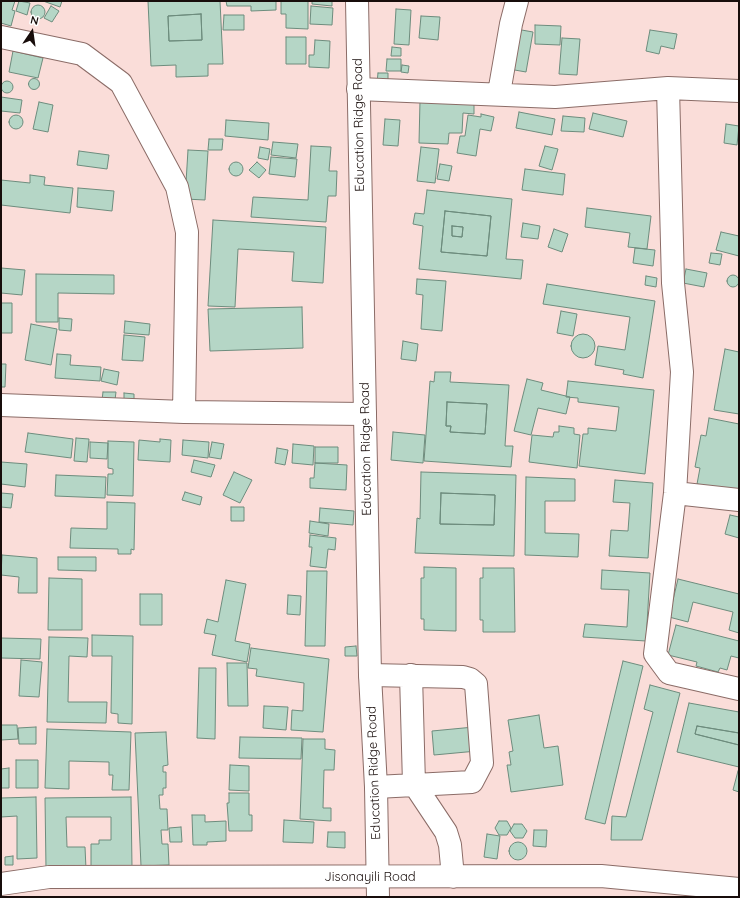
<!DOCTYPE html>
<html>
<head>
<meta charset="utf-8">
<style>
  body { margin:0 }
  #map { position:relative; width:740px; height:898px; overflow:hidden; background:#faddd9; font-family:Quicksand,sans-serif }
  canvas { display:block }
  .frame { position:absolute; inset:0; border:2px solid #180d0b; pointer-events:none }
  .north { position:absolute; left:12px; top:12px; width:40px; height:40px; -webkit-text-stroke:3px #fff; paint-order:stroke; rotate:13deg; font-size:11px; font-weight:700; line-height:16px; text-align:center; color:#180d0b }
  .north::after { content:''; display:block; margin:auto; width:14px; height:18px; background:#180d0b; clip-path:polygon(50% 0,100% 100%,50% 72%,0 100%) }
</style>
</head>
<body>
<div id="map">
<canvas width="740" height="898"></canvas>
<div class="frame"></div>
<div class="north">N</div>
</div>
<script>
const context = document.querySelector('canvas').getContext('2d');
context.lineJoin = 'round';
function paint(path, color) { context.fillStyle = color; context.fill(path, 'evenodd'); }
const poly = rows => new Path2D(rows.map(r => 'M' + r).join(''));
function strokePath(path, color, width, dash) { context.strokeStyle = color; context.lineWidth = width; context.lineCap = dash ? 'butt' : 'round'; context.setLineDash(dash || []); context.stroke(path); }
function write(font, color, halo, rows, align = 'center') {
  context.font = font + ' Quicksand,sans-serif'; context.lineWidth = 3; context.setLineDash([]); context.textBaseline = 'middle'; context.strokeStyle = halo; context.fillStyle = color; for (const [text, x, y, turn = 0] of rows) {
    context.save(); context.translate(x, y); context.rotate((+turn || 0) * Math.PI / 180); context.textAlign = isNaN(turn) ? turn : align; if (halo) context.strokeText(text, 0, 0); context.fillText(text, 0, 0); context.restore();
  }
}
const building = poly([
  [1,1,15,1,12,10,15,11,11,26,1,23,1,1],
  [19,1,30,3,27,15,16,11,19,1],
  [43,1,62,1,60,7,43,1],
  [148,1,220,1,223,64,208,64,208,76,176,77,176,65,151,66,148,1],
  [201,14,202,40,169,41,168,16,201,14],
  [226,1,276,1,276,10,251,11,251,6,227,6,226,1],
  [281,1,308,1,308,29,286,28,286,14,281,14,281,1],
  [312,1,332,1,332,6,312,4,312,1],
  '31 12a7 7 0 1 1 14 0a7 7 0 1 1-14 0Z',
  [51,6,59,11,52,22,44,18,51,6],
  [311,6,333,8,332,25,310,24,311,6],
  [396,9,411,10,409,45,394,44,396,9],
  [201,14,202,40,169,41,168,16,201,14],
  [224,15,244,15,244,30,223,30,224,15],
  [421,16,440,17,438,40,419,38,421,16],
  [535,25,561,26,560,45,535,44,535,25],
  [516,29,533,32,526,72,509,69,516,29],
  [650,30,677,34,674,49,661,46,659,54,646,51,650,30],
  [286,37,306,37,306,64,286,64,286,37],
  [562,38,580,39,577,75,559,74,562,38],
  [315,40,330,41,329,68,309,67,309,55,314,55,315,40],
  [392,47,401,48,401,56,391,56,392,47],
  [13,51,43,58,38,78,9,72,13,51],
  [387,59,401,59,401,71,386,71,387,59],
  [402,65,409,66,408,73,401,72,402,65],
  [378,73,388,73,388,84,377,83,378,73],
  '28.5 84a5.5 5.5 0 1 1 11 0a5.5 5.5 0 1 1-11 0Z',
  '1 87a6 6 0 1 1 12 0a6 6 0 1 1-12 0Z',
  [1,97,22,100,20,113,1,111,1,97],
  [420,101,474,103,474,114,463,113,462,133,449,133,448,144,419,143,420,101],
  [39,102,53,105,48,132,33,129,39,102],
  [519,112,555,119,552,135,516,128,519,112],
  [593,113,627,121,623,137,589,129,593,113],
  [481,114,494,117,491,131,480,129,476,156,457,153,460,136,465,136,468,115,481,117,481,114],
  '9 122a7 7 0 1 1 14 0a7 7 0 1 1-14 0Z',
  [563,116,585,118,584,132,561,131,563,116],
  [385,119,400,120,398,146,383,145,385,119],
  [226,120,269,123,268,140,225,136,226,120],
  [726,124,739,126,737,145,724,143,726,124],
  [209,139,223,139,222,150,208,150,209,139],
  [273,142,298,144,296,158,271,155,273,142],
  [311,146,331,147,329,171,337,171,336,196,328,196,326,222,251,217,253,197,308,200,311,146],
  [545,146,558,149,552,170,539,166,545,146],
  [260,147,270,149,268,160,258,158,260,147],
  [421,147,439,149,435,183,417,181,421,147],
  [188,150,208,151,205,200,185,199,188,150],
  [79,151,109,155,107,169,77,165,79,151],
  [271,157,297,159,295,177,269,174,271,157],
  '229 169a7 7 0 1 1 14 0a7 7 0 1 1-14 0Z',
  [257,162,266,170,259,178,249,170,257,162],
  [440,164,452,166,449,181,437,179,440,164],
  [525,169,565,174,563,195,522,190,525,169],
  [30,175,45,177,44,185,73,188,70,213,1,205,1,180,30,183,30,175],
  [78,188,114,191,112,211,77,207,78,188],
  [427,190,512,199,506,259,523,260,521,279,419,269,423,226,413,224,415,213,424,214,427,190],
  [445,211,491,216,487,256,441,252,445,211],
  [587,208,651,216,647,249,628,247,630,233,585,227,587,208],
  [445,211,491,216,487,256,441,252,445,211],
  [452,226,463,227,462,237,452,236,452,226],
  [213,220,326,227,323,283,292,281,294,252,238,249,235,307,208,306,213,220],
  [523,223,540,226,538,239,521,237,523,223],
  [452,226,463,227,462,237,452,236,452,226],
  [554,229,568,234,562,252,548,247,554,229],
  [721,232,739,236,739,256,716,250,721,232],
  [635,248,655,250,653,266,633,263,635,248],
  [711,253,722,254,720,265,709,263,711,253],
  [1,268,25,270,22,295,1,293,1,268],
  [686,269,707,273,704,287,683,283,686,269],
  [36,274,114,275,114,294,58,293,58,322,36,322,36,274],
  '727 281a6 6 0 1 1 12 0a6 6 0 1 1-12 0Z',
  [646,276,657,278,656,287,645,285,646,276],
  [417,279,446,281,442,331,421,329,423,295,416,294,417,279],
  [547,284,655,301,643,378,623,374,624,370,595,365,598,346,625,350,630,317,543,304,547,284],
  [1,303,12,303,12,333,1,333,1,303],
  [302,307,303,348,210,351,208,309,302,307],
  [561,311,577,314,573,336,557,333,561,311],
  [59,318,72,319,71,331,59,330,59,318],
  [125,321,150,324,149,335,124,333,125,321],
  [31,324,57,329,51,365,25,360,31,324],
  '571 346a12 12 0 1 1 24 0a12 12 0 1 1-24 0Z',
  [124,335,145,337,143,361,122,360,124,335],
  [403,341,418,344,416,361,401,359,403,341],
  [725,349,739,352,739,414,714,410,725,349],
  [57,354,71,355,70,365,101,367,100,381,55,378,57,354],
  [1,364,6,364,5,387,1,387,1,364],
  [104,369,119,372,117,385,101,381,104,369],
  [435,372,451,372,450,382,509,385,505,446,513,446,511,467,424,461,430,381,434,382,435,372],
  [447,402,487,404,485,434,450,432,451,426,446,426,447,402],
  [527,379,543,383,541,390,570,397,566,414,538,408,531,435,514,431,527,379],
  [568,381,654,390,645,474,579,466,583,434,588,434,588,428,616,431,619,407,578,402,578,398,566,397,568,381],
  [103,392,116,392,115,400,102,400,103,392],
  [124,393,134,394,134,400,124,400,124,393],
  [447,402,487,404,485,434,450,432,451,426,446,426,447,402],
  [709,418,739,424,739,492,697,484,700,468,695,467,701,435,706,436,709,418],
  [559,426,574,428,574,434,580,435,577,468,529,462,532,435,553,437,554,432,559,432,559,426],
  [393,432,425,435,423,463,391,460,393,432],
  [28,433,73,439,71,458,25,452,28,433],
  [76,438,89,439,87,462,74,461,76,438],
  [160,439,171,440,170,462,138,460,139,440,160,442,160,439],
  [183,440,209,442,208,458,182,455,183,440],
  [108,441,134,442,133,496,107,495,108,474,113,474,113,469,108,468,108,441],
  [90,442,108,443,107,459,90,458,90,442],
  [212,442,224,444,221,459,209,457,212,442],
  [293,444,314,446,313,465,292,463,293,444],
  [315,447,338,447,338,463,315,463,315,447],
  [277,448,288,450,285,465,275,463,277,448],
  [194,460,215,465,211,477,191,472,194,460],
  [1,462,27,464,25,487,1,484,1,462],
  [315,463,347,465,346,490,310,488,310,478,314,478,315,463],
  [234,472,252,480,240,503,223,495,234,472],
  [421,472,516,475,514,556,415,553,417,518,420,519,421,472],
  [441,493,495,495,494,525,440,524,441,493],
  [56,475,106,477,105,498,55,496,56,475],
  [526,477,575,479,575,501,545,501,545,533,579,534,578,557,525,555,526,477],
  [615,480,653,483,648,558,609,556,611,530,628,531,630,503,613,502,615,480],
  [185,492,202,497,200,505,182,500,185,492],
  [1,493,13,494,11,508,1,507,1,493],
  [441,493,495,495,494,525,440,524,441,493],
  [107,502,135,503,134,550,131,549,131,554,118,554,118,549,70,548,71,528,107,529,107,502],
  [231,507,244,507,244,521,231,521,231,507],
  [320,508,354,511,353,525,319,522,320,508],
  [730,515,739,517,739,538,725,534,730,515],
  [310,521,329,524,328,536,309,533,310,521],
  [310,535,336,538,335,550,328,549,326,568,310,566,312,547,309,547,310,535],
  [2,555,37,558,37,593,18,593,19,577,1,575,2,555],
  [58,557,96,557,96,571,58,570,58,557],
  [424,567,456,568,456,631,424,630,424,619,421,619,421,578,424,578,424,567],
  [483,568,514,568,515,632,483,632,483,620,480,620,480,578,483,578,483,568],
  [602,570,650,573,646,641,583,637,585,624,627,627,629,590,601,589,602,570],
  [307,571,327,571,325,646,305,646,307,571],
  [49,578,82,579,82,630,48,630,49,578],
  [678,579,739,594,739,633,729,630,733,612,693,602,688,622,669,617,678,579],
  [226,580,246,584,235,641,250,644,247,662,212,655,216,635,204,633,207,619,218,622,226,580],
  [140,594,162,594,162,625,140,625,140,594],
  [288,595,301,596,300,615,287,614,288,595],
  [676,625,739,641,739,658,731,656,727,670,720,668,718,672,696,666,697,662,668,655,676,625],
  [92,635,133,636,132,724,118,723,118,714,111,713,112,656,92,656,92,635],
  [49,637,88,638,87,657,69,656,68,702,107,702,106,723,47,722,49,637],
  [1,638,41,639,40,659,1,658,1,638],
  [356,646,357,656,345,656,345,647,356,646],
  [251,648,329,659,323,732,291,730,292,710,303,711,304,683,256,676,257,669,248,668,251,648],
  [21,660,42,662,39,697,19,696,21,660],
  [623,661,643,666,605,824,585,819,623,661],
  [227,663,247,663,248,706,228,706,227,663],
  [199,668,216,668,215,739,197,738,199,668],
  [650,685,680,693,642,840,611,840,612,816,626,817,653,712,644,709,650,685],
  [689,703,739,712,739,733,697,726,695,734,739,745,739,767,677,752,689,703],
  [264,706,288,707,286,730,263,728,264,706],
  [539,715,544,748,558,746,563,785,511,792,507,765,511,765,509,752,513,751,508,720,539,715],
  [1,725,17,725,18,739,1,740,1,725],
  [697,726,739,733,739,745,695,734,697,726],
  [36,727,36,744,19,744,18,728,36,727],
  [474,727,477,751,434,755,432,731,474,727],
  [47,729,131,732,129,790,112,790,113,775,109,775,109,762,69,761,69,789,45,788,47,729],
  [166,732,168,765,163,766,163,772,166,772,166,788,163,788,163,795,159,795,160,809,167,809,168,830,161,830,162,844,168,844,169,865,141,866,135,733,166,732],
  [240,737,302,738,301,759,239,758,240,737],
  [303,739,325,739,325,749,335,750,334,770,324,770,323,808,331,808,331,821,300,819,303,739],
  [16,760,38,760,38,788,16,788,16,760],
  [230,765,249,766,249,791,229,790,230,765],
  [9,768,9,788,1,788,1,769,9,768],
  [738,771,739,771,739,792,733,790,738,771],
  [229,793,249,793,249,815,252,815,252,831,229,831,227,803,229,803,229,793],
  [36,797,37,858,17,859,17,816,1,817,1,798,36,797],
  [131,797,132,867,91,867,91,844,99,844,99,840,111,840,111,817,66,817,67,847,85,847,86,869,46,869,45,798,131,797],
  [192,815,205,815,205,822,226,821,226,841,207,842,207,845,193,845,192,815],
  [284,820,314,822,313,843,283,842,284,820],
  [499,821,507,821,511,828,507,835,499,835,495,828,499,821],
  [514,824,522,824,527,831,523,838,515,838,510,831,514,824],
  [181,827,182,842,170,842,169,828,181,827],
  [534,830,547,830,546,847,533,846,534,830],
  [328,832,345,832,345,848,327,847,328,832],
  [487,834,500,836,497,859,484,857,487,834],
  '509 851a9 9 0 1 1 18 0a9 9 0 1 1-18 0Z',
  [13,856,13,865,5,865,5,857,13,856]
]);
paint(building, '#b5d6c6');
strokePath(building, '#6d8c7d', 1);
const minor = poly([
  [1,37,82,54,121,83,177,187,187,232,184,412],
  [668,88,673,283,682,372,675,493,655,654,669,673,739,689],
  [358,89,555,97,668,88,739,91],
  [499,93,511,24,517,1],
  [1,405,184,412,365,414],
  [675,493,739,500],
  [370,675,463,677,470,679,476,684,482,763,472,782,376,787],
  [411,675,414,784,446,832,450,845,453,877],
  [1,884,49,877,601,876,739,889]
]);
const major = poly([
  [357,1,370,675,376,787,378,897]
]);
strokePath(minor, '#8b6c67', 24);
strokePath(major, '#8b6c67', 24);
strokePath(minor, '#fff', 22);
strokePath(major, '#fff', 22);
write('13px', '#180d0b', '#fff', [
  ["Education Ridge Road",359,125,-91],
  ["Education Ridge Road",366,449,-91],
  ["Education Ridge Road",374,773,-92],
  ["Jisonayili Road",370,877]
]);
</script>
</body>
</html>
